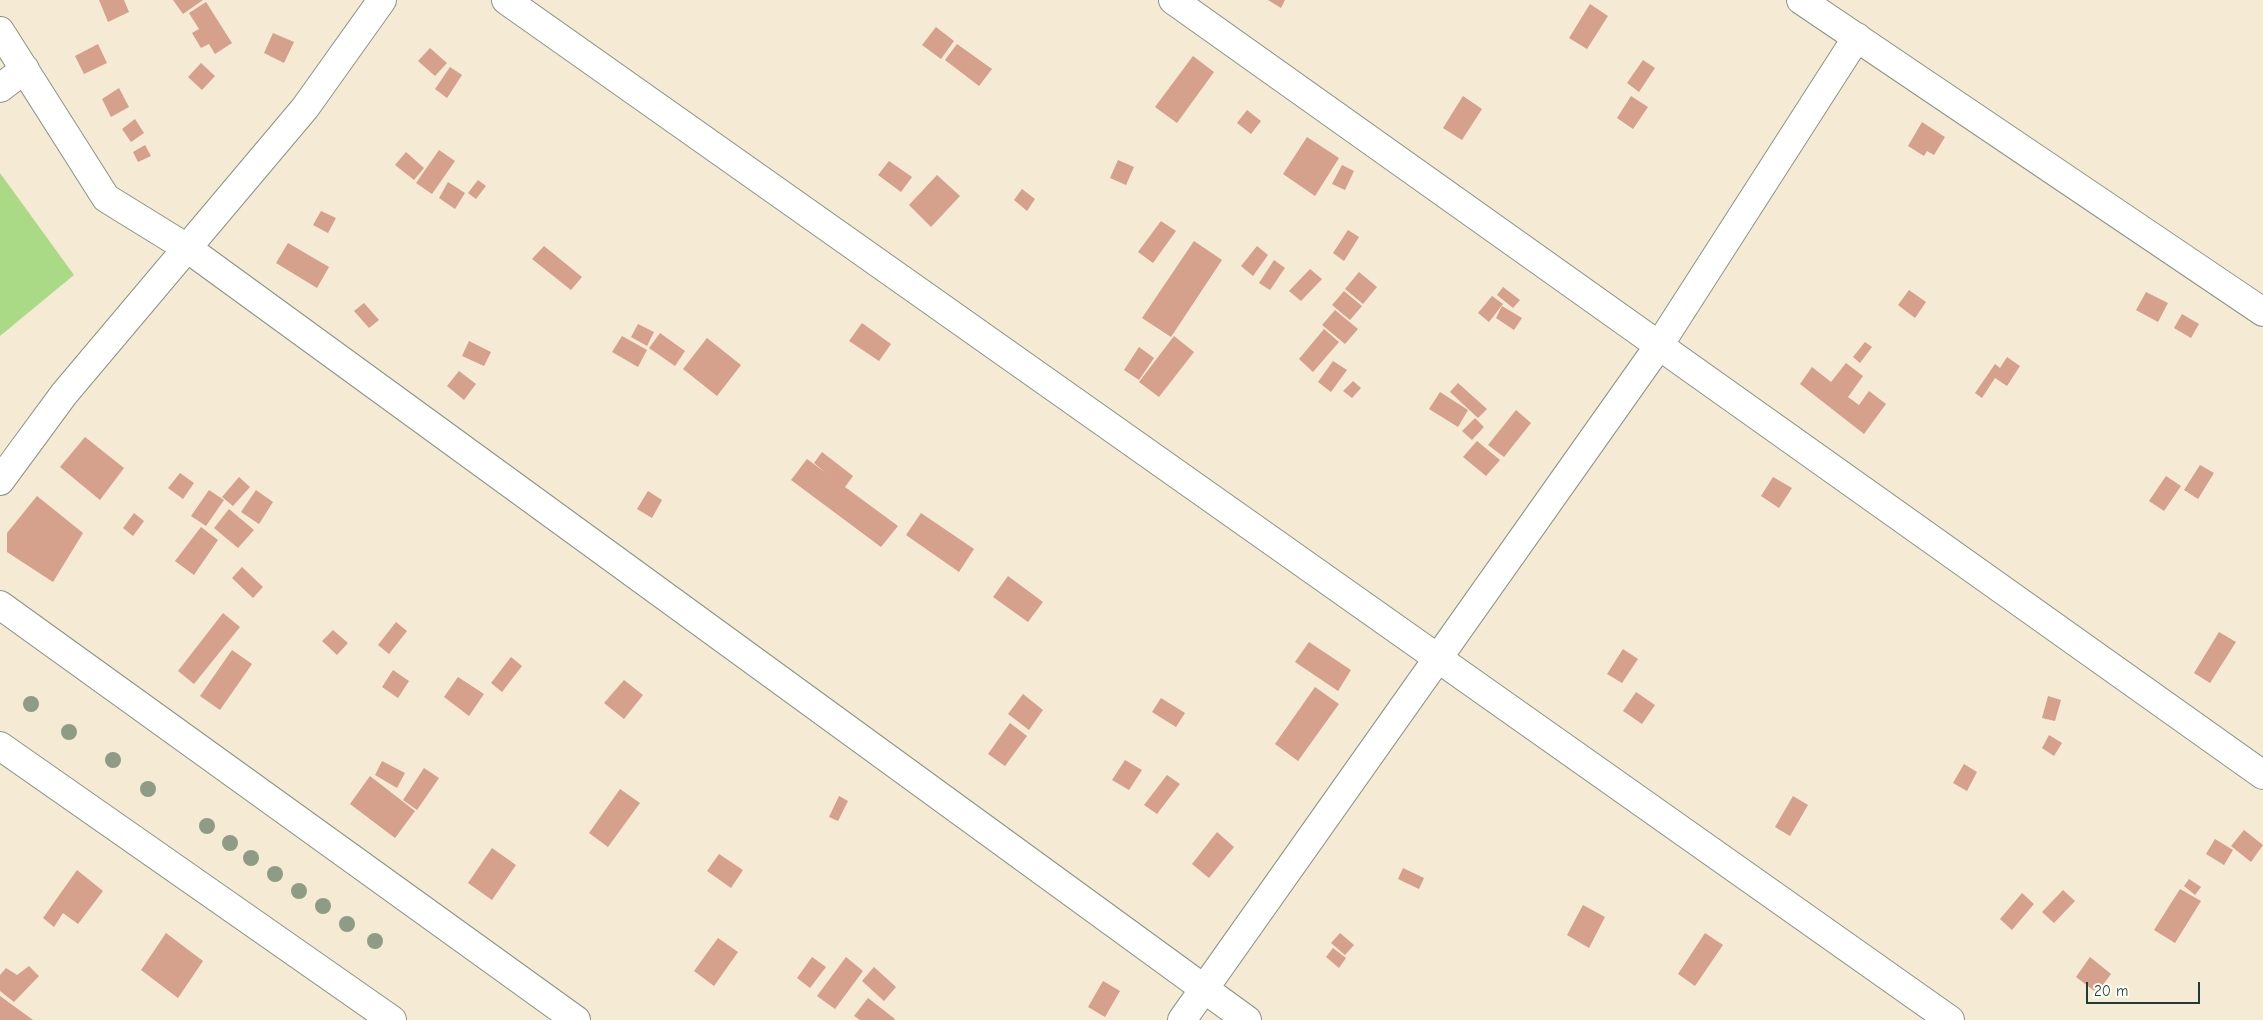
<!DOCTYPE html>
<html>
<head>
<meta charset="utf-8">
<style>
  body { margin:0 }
  #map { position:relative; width:2263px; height:1020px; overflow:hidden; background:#f5ead4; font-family:"Comic Neue",sans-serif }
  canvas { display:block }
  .scale { position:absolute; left:2086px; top:982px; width:114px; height:22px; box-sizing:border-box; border:2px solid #1f3d34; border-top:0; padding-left:6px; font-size:15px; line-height:18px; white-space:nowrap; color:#1f3d34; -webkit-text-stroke:4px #fdfcf7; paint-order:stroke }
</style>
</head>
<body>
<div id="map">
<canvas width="2263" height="1020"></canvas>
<div class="scale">20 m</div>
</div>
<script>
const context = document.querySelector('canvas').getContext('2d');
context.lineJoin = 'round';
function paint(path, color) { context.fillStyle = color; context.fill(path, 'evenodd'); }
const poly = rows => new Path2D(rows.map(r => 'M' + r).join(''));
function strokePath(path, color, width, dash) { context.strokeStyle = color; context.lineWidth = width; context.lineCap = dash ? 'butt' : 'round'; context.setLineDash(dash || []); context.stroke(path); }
paint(poly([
  [0,173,74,275,0,336]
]), '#abda87');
paint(poly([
  [99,0,124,0,129,12,108,22],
  [173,0,203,0,183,14],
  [1268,0,1285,0,1281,8],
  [206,2,232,43,215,54,209,44,201,48,192,33,199,29,189,13],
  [1590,4,1608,16,1587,49,1569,38],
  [936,27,954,41,941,59,922,45],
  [273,33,294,42,284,63,264,53],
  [98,44,107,63,84,74,75,56],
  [957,44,992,69,979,86,945,60],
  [430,48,447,63,435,76,418,61],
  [1193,56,1214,72,1177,123,1155,107],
  [1643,60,1655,68,1639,92,1627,83],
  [201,63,215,76,202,90,188,77],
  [450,67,462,75,447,98,435,89],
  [119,88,129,107,111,117,102,99],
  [1463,96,1482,109,1462,140,1443,128],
  [1631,96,1648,107,1633,129,1617,118],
  [1247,110,1261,121,1251,134,1237,123],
  [135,119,144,133,131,142,122,129],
  [1922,122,1945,137,1934,155,1927,151,1924,156,1908,146],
  [1307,137,1339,158,1315,196,1283,174],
  [145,145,151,156,138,162,133,152],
  [439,150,455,161,432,194,416,183],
  [406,152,424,168,414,180,395,165],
  [1118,160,1134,167,1126,185,1110,178],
  [889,161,912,177,901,192,878,175],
  [1342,165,1354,171,1345,190,1332,184],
  [937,175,960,196,931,227,909,205],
  [478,180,486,186,476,199,468,193],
  [448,182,465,193,455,209,439,198],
  [1022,189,1035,199,1027,211,1014,200],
  [321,211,336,218,328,233,313,225],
  [1161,221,1176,231,1153,263,1138,252],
  [1348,230,1359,237,1344,261,1333,253],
  [1194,241,1222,260,1171,337,1142,318],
  [288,243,329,267,317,288,276,263],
  [544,246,582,277,571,290,532,259],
  [1257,246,1268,255,1253,276,1241,266],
  [1274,260,1285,268,1270,290,1259,283],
  [1310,269,1322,279,1301,301,1289,291],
  [1359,272,1377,287,1363,304,1345,289],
  [1503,287,1520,300,1513,308,1497,295],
  [1909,290,1926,302,1915,318,1898,305],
  [1344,291,1362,306,1350,320,1332,305],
  [2146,292,2168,303,2158,322,2136,310],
  [1492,296,1503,304,1489,322,1478,313],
  [364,303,379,320,369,328,354,311],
  [1502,306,1522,318,1514,330,1496,318],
  [1335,310,1358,329,1345,344,1322,325],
  [2182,314,2199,324,2191,338,2174,328],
  [862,323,891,344,879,361,849,341],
  [638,324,654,332,647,346,631,337],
  [1324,329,1339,342,1313,372,1299,359],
  [660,333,685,351,675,366,649,348],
  [622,336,647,350,638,367,612,352],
  [1174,336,1194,352,1159,397,1139,382],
  [707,338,741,365,717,396,683,369],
  [469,341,491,352,484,366,462,356],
  [1865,342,1872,347,1860,363,1853,357],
  [1139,347,1154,358,1139,380,1124,370],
  [2007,357,2020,366,2007,386,1995,378,1982,398,1975,393,1995,364,2000,368],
  [1333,361,1347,370,1331,392,1318,382],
  [1846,363,1863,376,1848,397,1859,405,1869,391,1886,404,1864,434,1800,384,1812,367,1831,382],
  [459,371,476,384,464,400,447,386],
  [1353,381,1361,388,1352,398,1343,391],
  [1458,383,1487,409,1478,418,1450,392],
  [1440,392,1468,410,1458,427,1429,409],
  [1516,410,1531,423,1504,457,1488,445],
  [1475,418,1484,427,1472,440,1462,431],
  [85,437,124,468,100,500,60,467],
  [1477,441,1500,460,1486,476,1463,457],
  [822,452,853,476,845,487,898,526,881,547,791,480,807,459,826,473,814,463],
  [2200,465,2214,473,2198,499,2184,490],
  [180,473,194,483,183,499,168,488],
  [2166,476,2181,486,2164,511,2149,501],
  [239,477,250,487,233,506,222,497],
  [1773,477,1792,488,1779,508,1761,496],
  [209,490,224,500,206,526,191,516],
  [256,490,273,502,259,524,241,512],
  [648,491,662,500,652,518,637,509],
  [37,496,83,533,53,582,7,552,7,533],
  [229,509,254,530,238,548,214,528],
  [134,513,144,521,133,536,123,528],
  [921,513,974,549,959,572,906,535],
  [201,527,218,540,194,575,175,561],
  [242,567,263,587,253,598,232,578],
  [1008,576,1043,602,1028,622,993,597],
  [223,613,240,627,194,684,178,671],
  [396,622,407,631,389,654,378,645],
  [333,630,348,643,337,655,322,641],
  [2219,632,2236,642,2210,683,2194,673],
  [1309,642,1351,670,1338,691,1295,662],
  [1623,649,1638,659,1622,683,1607,674],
  [232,650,252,664,220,710,200,696],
  [511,657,522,666,502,692,491,683],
  [393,670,409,681,398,698,382,687],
  [458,677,484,694,469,716,444,697],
  [624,680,643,695,624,719,604,703],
  [1315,687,1339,704,1298,761,1275,744],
  [1636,692,1655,705,1642,724,1623,711],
  [1023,694,1043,710,1029,730,1008,714],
  [2048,696,2061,700,2055,721,2042,718],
  [1161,698,1185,713,1176,727,1152,712],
  [1010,723,1027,736,1005,766,988,754],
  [2049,735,2062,743,2054,756,2042,748],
  [1125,760,1142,770,1129,790,1112,780],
  [382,761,405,773,397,788,375,775],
  [1964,764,1977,772,1967,791,1953,783],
  [424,768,439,778,417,810,403,800],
  [1167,775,1180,784,1157,814,1144,805],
  [370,776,415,811,395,838,350,804],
  [620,789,640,803,608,847,589,833],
  [839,796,848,801,838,821,829,817],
  [1793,796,1808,805,1790,836,1775,827],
  [2244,830,2263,845,2251,862,2231,846],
  [1217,832,1234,847,1209,878,1192,864],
  [2215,839,2233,850,2224,865,2206,854],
  [492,848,516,865,492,900,468,883],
  [719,854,743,870,731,888,707,871],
  [1403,868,1424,878,1419,889,1398,879],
  [77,870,103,891,78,924,63,913,54,927,43,918],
  [2189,879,2201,887,2195,895,2184,886],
  [2180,889,2201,901,2175,943,2154,930],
  [2063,890,2075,901,2054,923,2042,912],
  [2022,893,2034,904,2012,930,2000,919],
  [1583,905,1605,917,1589,948,1567,935],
  [166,933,203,961,178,998,141,970],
  [1340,933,1354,945,1345,955,1331,943],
  [1705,933,1723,945,1695,986,1678,974],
  [718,938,738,952,714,986,694,971],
  [1333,948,1346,958,1339,968,1326,957],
  [812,957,826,967,810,988,797,978],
  [846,957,863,971,835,1009,817,996],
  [2090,957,2111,974,2097,993,2076,977],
  [29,966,39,976,14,1002,0,991,0,975,6,968,17,975],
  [874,967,896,987,884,1001,862,981],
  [1103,981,1120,991,1105,1017,1088,1007],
  [0,996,33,1020,0,1020],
  [868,998,895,1019,894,1020,860,1020,854,1016]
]), '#d5a08c');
const minor = poly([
  [506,0,1950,1020],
  [1173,0,2263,775],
  [1801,0,2263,312],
  [0,31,106,198,187,248,1247,1020],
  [0,88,25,69],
  [0,481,64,394,305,108,382,0],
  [0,605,576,1020],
  [0,746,392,1020],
  [1182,1020,1658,347,1857,37]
]);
strokePath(minor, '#8a9484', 30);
strokePath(minor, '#fff', 28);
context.fillStyle = '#8f9c85';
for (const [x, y] of [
  [31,704],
  [69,732],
  [113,760],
  [148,789],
  [207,826],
  [230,843],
  [251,858],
  [275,874],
  [299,891],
  [323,906],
  [347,924],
  [375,941]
]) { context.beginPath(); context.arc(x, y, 8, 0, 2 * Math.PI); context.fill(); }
</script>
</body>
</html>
